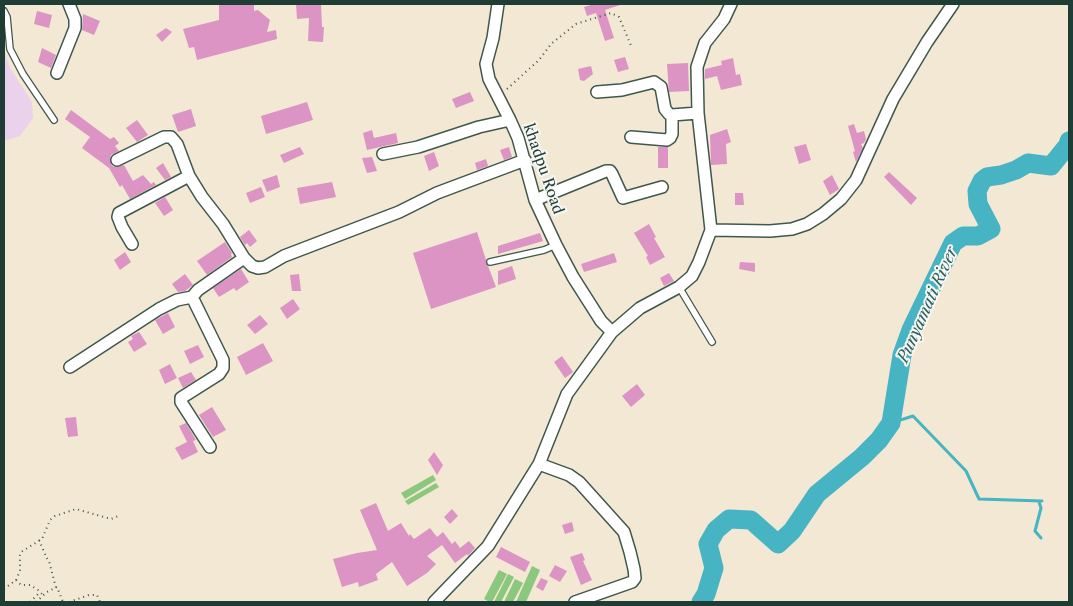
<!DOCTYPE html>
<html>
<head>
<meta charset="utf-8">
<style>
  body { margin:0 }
  #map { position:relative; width:1073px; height:606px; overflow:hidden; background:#f2e8d4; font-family:"Libre Caslon Text",serif }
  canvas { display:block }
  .frame { position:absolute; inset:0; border:5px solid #1f3d34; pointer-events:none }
</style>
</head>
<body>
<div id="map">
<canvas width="1073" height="606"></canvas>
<div class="frame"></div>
</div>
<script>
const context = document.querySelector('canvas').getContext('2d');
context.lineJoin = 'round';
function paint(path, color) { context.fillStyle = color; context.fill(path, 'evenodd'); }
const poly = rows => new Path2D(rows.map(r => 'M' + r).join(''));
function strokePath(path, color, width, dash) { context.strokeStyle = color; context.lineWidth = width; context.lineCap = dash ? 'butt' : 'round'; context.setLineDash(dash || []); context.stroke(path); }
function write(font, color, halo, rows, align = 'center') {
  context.font = font + ' "Libre Caslon Text",serif'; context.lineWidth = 4; context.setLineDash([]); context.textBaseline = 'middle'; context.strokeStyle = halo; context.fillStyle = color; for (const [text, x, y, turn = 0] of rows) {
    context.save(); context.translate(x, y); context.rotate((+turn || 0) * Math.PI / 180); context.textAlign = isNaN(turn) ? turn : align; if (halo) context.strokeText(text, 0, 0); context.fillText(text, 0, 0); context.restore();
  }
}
paint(poly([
  [4,51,10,68,32,102,33,118,20,136,4,141]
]), '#ead1ec');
paint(poly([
  [433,475,436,480,405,499,401,493],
  [436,483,439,487,408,505,405,501],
  [532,566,540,570,526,602,516,602],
  [499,570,507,574,492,602,490,602,484,599],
  [508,574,514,577,501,602,494,602],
  [515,579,523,583,513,602,504,602]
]), '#8bc77d');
strokePath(poly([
  [891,423,913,416,966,471,979,499,1042,501],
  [1039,502,1041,508,1035,531,1041,538]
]), '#47b4c3', 3);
strokePath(poly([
  [701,602,706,594,714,568,708,544,716,530,729,519,751,520,778,544,792,531,817,494,862,457,879,440,891,423,902,355,911,330,953,243,963,236,978,236,991,229,978,204,977,191,982,181,987,177,1001,175,1016,170,1028,163,1051,166,1068,145,1069,141]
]), '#47b4c3', 19);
paint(poly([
  [225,4,254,4,254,11,258,10,270,20,267,32,276,30,277,39,197,60,194,47,189,48,183,29,219,20,219,5],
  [296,4,321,4,322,27,324,27,323,42,308,41,309,18,297,19],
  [594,4,619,4,620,5,605,10,614,38,605,41,596,13,587,16,584,7],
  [37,11,52,15,49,28,34,24],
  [83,14,100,21,94,35,82,30],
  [166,28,172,32,162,42,156,35],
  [42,48,56,55,51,68,38,62],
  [625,57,629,69,618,72,614,60],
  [733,58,736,75,740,74,742,85,721,90,717,76,705,79,705,69,722,65,721,61],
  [688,63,689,91,669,92,667,64],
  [591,66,593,74,584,81,580,80,578,69],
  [470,92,474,101,456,108,452,99],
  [307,102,313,120,266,134,261,116],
  [191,109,196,126,178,132,172,115],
  [71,110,110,139,114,137,119,143,115,146,119,151,111,155,110,159,112,166,117,167,124,165,133,181,143,175,151,184,154,182,156,185,130,199,122,185,120,187,109,168,82,148,90,137,65,119],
  [137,120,148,135,137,142,126,128],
  [854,124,857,133,864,131,866,139,864,143,861,144,863,148,856,162,853,152,855,151,848,126],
  [727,129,731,142,726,144,727,164,711,165,710,135],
  [372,130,374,138,396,133,398,143,367,150,363,133],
  [806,144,811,160,799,164,794,147],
  [300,147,304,154,284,163,280,155],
  [509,147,512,157,504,160,500,150],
  [658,147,668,147,668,168,658,168],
  [434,152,439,166,429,171,424,156],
  [372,157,377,171,367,173,362,158],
  [486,159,488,166,477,170,475,163],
  [163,163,171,177,165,180,156,168],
  [889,172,917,198,911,205,884,177],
  [277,175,280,187,267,192,262,180],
  [832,175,839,189,830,195,823,181],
  [332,182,336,197,300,204,297,188],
  [261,187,265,197,250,203,246,193],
  [735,193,743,193,744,205,735,205],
  [165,197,173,210,164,216,155,203],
  [649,224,656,237,654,238,665,257,650,265,646,257,648,256,634,233],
  [249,230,257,241,250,247,247,243,245,245,240,237],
  [477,232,486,260,486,263,488,266,496,287,431,309,413,253],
  [540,233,543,241,498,254,498,246],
  [225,242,232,253,231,254,232,257,207,275,197,261],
  [125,252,131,262,120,270,114,260],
  [614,253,617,262,584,272,581,264],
  [740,262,755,263,755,272,739,269],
  [512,266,516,279,498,285,498,271],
  [241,269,249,282,236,291,234,288,219,297,213,288],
  [669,273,674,281,664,286,660,278],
  [185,274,193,285,185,291,178,292,172,284],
  [299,274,301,291,292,291,290,275],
  [293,299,300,309,287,319,280,308],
  [168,313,175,327,163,334,155,320],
  [260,315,268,324,255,334,247,325],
  [139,332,147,344,134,352,128,342,133,339,131,336],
  [263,343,273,361,246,375,237,357],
  [198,345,204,357,190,364,184,351],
  [562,356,573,372,565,378,554,362],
  [170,364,177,378,165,384,159,370],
  [191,372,196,380,183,388,178,378],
  [637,384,645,395,631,407,622,396],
  [212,407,226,430,213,437,199,415],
  [76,417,78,436,68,437,65,418],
  [186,423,196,440,193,441,198,452,182,460,175,448,187,442,179,426],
  [434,452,443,465,437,475,428,460],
  [376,503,388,531,401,523,409,536,410,534,414,539,430,528,437,537,443,532,452,544,455,541,460,548,469,541,475,548,468,556,467,554,455,563,442,545,427,556,436,564,427,573,407,586,392,562,376,574,378,580,359,587,358,582,342,587,333,559,357,553,377,550,360,510],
  [452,509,458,516,450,524,444,517],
  [572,522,574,531,565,534,562,525],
  [501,547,530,562,525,572,496,557],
  [582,553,585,560,583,561,592,580,581,585,570,557],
  [555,565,567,571,560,582,549,576],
  [541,578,548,581,543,591,536,587]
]), '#db94c4');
const service = poly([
  [4,11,7,17,10,49,23,74,54,120],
  [490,262,544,250,556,245],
  [679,287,712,342]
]);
const minor = poly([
  [498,4,493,38,486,64,489,79,510,120,518,138,535,200,556,245,573,277,601,321,612,332],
  [57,73,75,28,75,19,69,4],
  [597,92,622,90,654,82,661,87,665,109,669,114,672,115,698,113],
  [631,137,667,140,670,138,672,134,672,115],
  [383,154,418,147,479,127,510,120],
  [117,160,164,137,171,137,177,144,189,176,202,197,223,224,244,258,252,266,258,268,265,267,284,256,399,212,437,193,525,160],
  [535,200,606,171,610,171,612,174,623,198,662,187],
  [711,230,698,113,697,67,705,43,724,19,731,4],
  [132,244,122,227,118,217,119,213,189,176],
  [70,367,159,309,177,300,192,297],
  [210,447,181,402,181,398,219,374,223,368,223,360,192,297,198,290,244,258],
  [539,464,569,475,579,482,624,532,630,552,634,569,635,578,632,582,575,602],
  [434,602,488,546,539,464,567,394,612,332,640,308,679,287,692,276,699,262,711,230,770,231,792,229,807,224,823,214,841,199,856,180,893,99,927,42,953,4]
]);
strokePath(service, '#3f574c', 8);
strokePath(minor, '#3f574c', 14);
strokePath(poly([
  [507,89,539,60,551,44,576,24,611,13,619,17,632,48],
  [39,540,45,554,45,556,49,561,56,588],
  [16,580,21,585,30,585,38,590,43,595],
  [4,589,16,580,20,571,20,555,21,552,42,539,50,520,55,516,76,509,111,519,118,516],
  [30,602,40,592],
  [36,602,47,592,57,587,63,602],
  [69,602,89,595,97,595,100,602]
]), '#3f574c', 2, [1, 4]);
strokePath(service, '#fff', 5.5);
strokePath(minor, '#fff', 11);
write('15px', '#1f3d34', '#f6f6f2', [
  ["khadpu Road",543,169,71]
]);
write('italic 16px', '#2b615f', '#f6f6f2', [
  ["Punyamati River",928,305,-66]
]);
</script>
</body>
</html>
